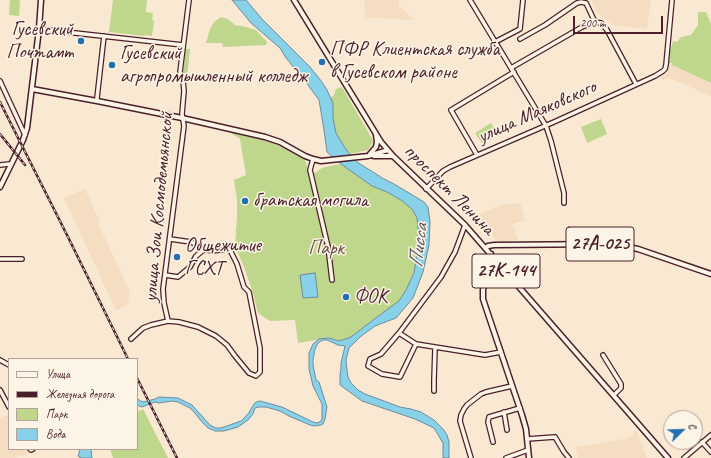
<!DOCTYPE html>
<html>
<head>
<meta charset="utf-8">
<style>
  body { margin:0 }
  #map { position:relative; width:711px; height:458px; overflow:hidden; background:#fae9d2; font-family:Caveat,sans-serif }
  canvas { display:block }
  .legend { position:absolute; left:8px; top:358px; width:130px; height:92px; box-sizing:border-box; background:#fcf5e5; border:1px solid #b59f9b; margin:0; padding:5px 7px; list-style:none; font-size:12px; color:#4a1f2b }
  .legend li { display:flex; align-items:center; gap:8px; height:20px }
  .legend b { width:20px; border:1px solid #b59f9b }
  .north { position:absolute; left:663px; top:410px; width:40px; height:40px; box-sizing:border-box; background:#fcf5e5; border:1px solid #b59f9b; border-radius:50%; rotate:67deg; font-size:11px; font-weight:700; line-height:16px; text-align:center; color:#4a1f2b }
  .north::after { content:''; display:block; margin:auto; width:14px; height:18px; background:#1f6fb2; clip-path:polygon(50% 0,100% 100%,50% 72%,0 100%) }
  .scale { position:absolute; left:573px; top:16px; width:90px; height:18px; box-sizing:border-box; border:2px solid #4a1f2b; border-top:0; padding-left:5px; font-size:12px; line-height:14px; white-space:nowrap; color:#4a1f2b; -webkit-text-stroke:3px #fcf5e5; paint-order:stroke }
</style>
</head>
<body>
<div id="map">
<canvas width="711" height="458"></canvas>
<ul class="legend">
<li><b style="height:5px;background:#fcf5e5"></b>Улица</li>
<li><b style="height:5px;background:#4a1f2b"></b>Железная дорога</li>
<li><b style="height:11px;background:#bfd68d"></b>Парк</li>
<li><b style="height:11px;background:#87d2e8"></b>Вода</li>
</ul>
<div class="north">С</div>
<div class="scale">200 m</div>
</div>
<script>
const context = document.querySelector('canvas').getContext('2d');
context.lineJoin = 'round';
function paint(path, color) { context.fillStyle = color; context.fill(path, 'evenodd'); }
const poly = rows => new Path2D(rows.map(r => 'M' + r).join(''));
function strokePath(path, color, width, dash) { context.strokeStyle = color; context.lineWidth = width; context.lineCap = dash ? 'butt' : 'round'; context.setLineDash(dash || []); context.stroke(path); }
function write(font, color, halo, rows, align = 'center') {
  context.font = font + ' Caveat,sans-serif'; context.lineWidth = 3; context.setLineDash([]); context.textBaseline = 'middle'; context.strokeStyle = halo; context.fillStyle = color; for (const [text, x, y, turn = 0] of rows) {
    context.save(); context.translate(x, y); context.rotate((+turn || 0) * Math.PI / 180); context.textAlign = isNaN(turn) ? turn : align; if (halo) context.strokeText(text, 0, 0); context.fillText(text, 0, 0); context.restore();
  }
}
paint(poly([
  [364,0,399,0,399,6,409,14,409,16,412,17,412,20,378,18,366,18],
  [591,0,651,0,647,29,612,25,597,12],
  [672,63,672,65,711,83,711,96,669,78,663,80,660,76,668,73,668,64],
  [85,189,100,222,98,223,130,292,128,304,116,311,64,198],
  [514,203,515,204,520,203,525,220,513,224,518,240,502,241,501,240,497,241,494,238,493,235,482,224,480,225,474,220,476,216,488,210,506,204],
  [9,414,9,449,27,449,30,453,15,458,0,458,0,418],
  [636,430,647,458,578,458,575,447,629,438]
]), '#f5ddc1');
paint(poly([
  [10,0,20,0,19,16,9,15],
  [113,0,147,0,146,12,153,13,152,20,154,21,152,36,145,35,144,36,109,32],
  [698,12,706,12,711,24,711,83,672,65,672,63,669,63,670,52,673,41,677,42,681,37,691,35,698,25],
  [221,17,228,19,235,25,242,26,256,30,267,42,266,45,223,47,222,43,206,43,210,29,214,22],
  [186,49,190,49,187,78,183,73],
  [342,87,371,137,373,142,368,150,349,154,341,141,336,133,333,118,333,103,330,98,334,95,336,89],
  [601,119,607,134,587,143,581,127],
  [491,123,497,133,482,143,475,133],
  [229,132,271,142,304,156,309,173,317,172,320,169,325,167,341,164,372,186,387,192,401,200,412,209,417,218,418,247,414,273,406,290,399,301,377,317,355,334,349,338,339,341,332,339,319,339,316,340,298,343,295,320,270,321,258,313,253,293,244,267,235,246,237,217,237,200,234,180,246,175,240,139],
  [143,409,168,458,113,458,110,449,137,449,137,412]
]), '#bfd68d');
const water = poly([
  [232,0,246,0,262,19,310,67,322,82,327,90,333,103,333,118,336,133,347,151,357,162,384,179,394,184,424,202,428,207,430,222,429,245,423,272,413,298,396,318,375,326,360,337,349,348,346,360,347,370,348,377,351,383,358,390,365,394,400,407,411,409,421,412,434,420,443,429,447,435,449,442,449,458,443,458,443,443,434,428,415,419,362,401,340,385,340,374,341,369,341,363,345,346,338,345,327,340,323,340,318,343,315,349,313,360,313,365,316,380,319,382,327,407,325,419,323,424,321,425,314,426,310,425,289,416,280,411,266,407,259,407,255,408,253,414,248,420,238,427,224,431,215,431,208,428,201,421,195,413,190,408,178,402,172,401,159,403,155,402,142,407,139,406,137,404,137,398,139,400,143,402,155,399,159,397,178,398,192,405,210,425,216,428,221,428,241,421,248,414,254,404,256,402,260,401,282,407,313,422,318,423,319,422,322,420,322,404,313,386,309,369,309,353,313,344,319,339,329,338,339,341,349,338,355,334,377,317,399,301,406,290,414,273,418,247,418,229,417,218,412,209,401,200,387,192,372,186,341,164,327,152,324,130,319,100,305,81,286,58,280,48,251,23,232,0],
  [315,273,318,297,303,298,300,275,315,273],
  [80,449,91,449,92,458,81,458,78,456,80,449]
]);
paint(water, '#87d2e8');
strokePath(water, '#6f8a9c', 1);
const minor = poly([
  [470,0,546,126,551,141,564,193,564,203],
  [39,29,183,45],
  [520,39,545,25,577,3,581,2,586,3,595,22],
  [495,42,520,29,523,0],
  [511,68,582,27,593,22,601,23,607,30,636,84],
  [0,81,25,135],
  [97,101,97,98,104,36],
  [477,155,451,110,514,72],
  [313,159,310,170,328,247,332,280],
  [0,165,10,164],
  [426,189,443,171,450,167,554,122,655,76,663,71,665,69,666,65,672,0],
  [0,259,22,259],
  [165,275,178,277,190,267,196,256,205,249],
  [168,321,164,303,163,289,184,126,182,114,184,91,183,80,180,72,189,0],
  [399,333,416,344,485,355,501,352],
  [131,339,143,328,151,325,168,321,179,322,198,327,216,336,227,345,235,356,249,373,256,376,260,372,260,348,249,292,244,287,237,264,231,252,228,249,211,251,205,249,191,242,170,239],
  [416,344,400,377,382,374,368,366,370,359,381,354,399,333,441,277,455,252,465,225],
  [603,355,621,384,621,388,614,395],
  [0,360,9,365],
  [0,390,9,407],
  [434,391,434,380,435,348],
  [504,412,507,430],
  [527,439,555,437,564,452,569,458],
  [493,442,488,422,489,417,520,408],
  [702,442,711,452],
  [30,449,31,450,33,449],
  [471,458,460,421,461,415,464,409,467,405,481,394,486,392,512,386],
  [506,458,528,450],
  [684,458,711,435]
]);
const major = poly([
  [294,0,381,142,393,156,465,225,668,458],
  [32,89,97,101,182,118,265,137,280,142,305,156,313,159,321,161,368,156,388,150],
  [370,154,376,147,377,142,376,135],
  [374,156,393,156],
  [0,187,23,140,27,128,39,29,41,0],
  [486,248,488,246,494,245,608,244,619,245,638,249,711,274],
  [491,254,483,290,483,299,487,311,522,415,526,429,529,458],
  [485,283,499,271,503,267]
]);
strokePath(minor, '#4a1f2b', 6);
strokePath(major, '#4a1f2b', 7);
strokePath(minor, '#fcf5e5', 3.5);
strokePath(major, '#fcf5e5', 4);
const rail = poly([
  [0,102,68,237,128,359],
  [0,134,25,165],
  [137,378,177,458]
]);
strokePath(rail, '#4a1f2b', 2.5);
strokePath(rail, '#fcf5e5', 1, [3]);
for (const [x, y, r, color] of [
  [81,41,4,"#1f6fb2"],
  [322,62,4,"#1f6fb2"],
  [112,65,4,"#1f6fb2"],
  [245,201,4,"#1f6fb2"],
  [177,257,4,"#1f6fb2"],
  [346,297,4,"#1f6fb2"]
]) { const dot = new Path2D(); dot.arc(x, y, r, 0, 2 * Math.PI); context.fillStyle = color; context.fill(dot); strokePath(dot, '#fcf5e5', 1.5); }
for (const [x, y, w] of [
  [600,244,68],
  [506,271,68]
]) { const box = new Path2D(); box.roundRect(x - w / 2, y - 17, w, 34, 3); context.fillStyle = '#fcf5e5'; context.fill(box); strokePath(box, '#4a1f2b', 1); }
write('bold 19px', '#4a1f2b', null, [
  ["27А-025",600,244],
  ["27К-144",506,271]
]);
write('20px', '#4a1f2b', '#fcf5e5', [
  ["Гусевский",73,30,"right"],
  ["Почтамт",73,53,"right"],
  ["ПФР Клиентская служба",330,50],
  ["в Гусевском районе",330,73],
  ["Гусевский",120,54],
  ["агропромышленный колледж",120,77],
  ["братская могила",253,201],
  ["Общежитие",185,246],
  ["ГСХТ",185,269],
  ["ФОК",354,297]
], 'left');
write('20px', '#4a1f2b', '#fcf5e5', [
  ["улица Маяковского",537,112,-24],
  ["проспект Ленина",449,190,45],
  ["улица Зои Космодемьянской",159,207,-85]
]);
write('20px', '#674d44', '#fcf5e5', [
  ["Парк",326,249]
]);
write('italic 21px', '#5c5564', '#fcf5e5', [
  ["Писса",419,246,-83]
]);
</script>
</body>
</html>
